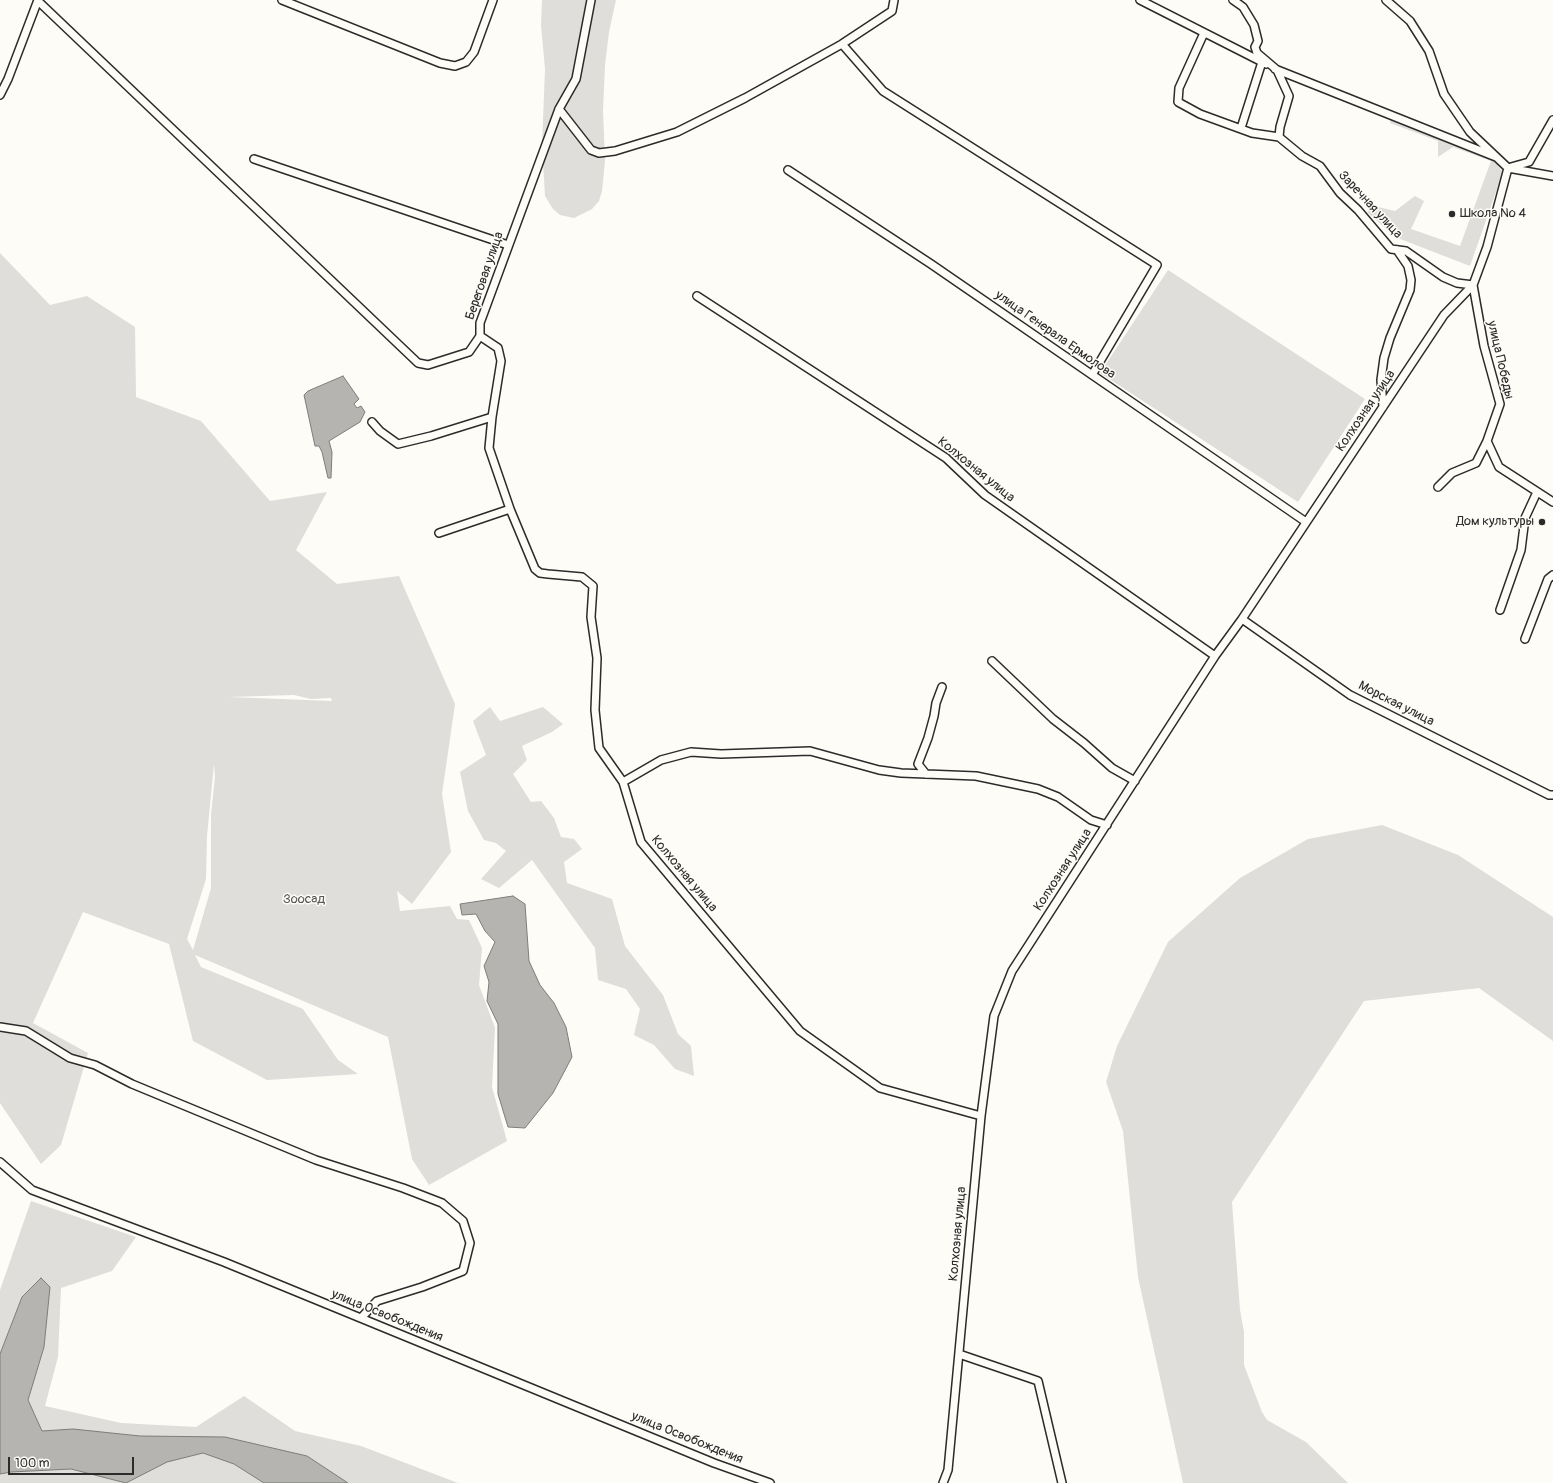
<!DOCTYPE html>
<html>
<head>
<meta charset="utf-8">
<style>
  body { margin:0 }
  #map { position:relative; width:1553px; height:1483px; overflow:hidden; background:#fdfcf7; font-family:Pangolin,sans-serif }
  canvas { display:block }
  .scale { position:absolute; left:8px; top:1457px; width:126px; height:18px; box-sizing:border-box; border:2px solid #2b2b2b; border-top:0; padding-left:5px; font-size:12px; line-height:14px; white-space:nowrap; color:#2b2b2b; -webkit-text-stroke:3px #fdfcf7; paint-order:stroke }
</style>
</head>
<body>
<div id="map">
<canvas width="1553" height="1483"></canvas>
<div class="scale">100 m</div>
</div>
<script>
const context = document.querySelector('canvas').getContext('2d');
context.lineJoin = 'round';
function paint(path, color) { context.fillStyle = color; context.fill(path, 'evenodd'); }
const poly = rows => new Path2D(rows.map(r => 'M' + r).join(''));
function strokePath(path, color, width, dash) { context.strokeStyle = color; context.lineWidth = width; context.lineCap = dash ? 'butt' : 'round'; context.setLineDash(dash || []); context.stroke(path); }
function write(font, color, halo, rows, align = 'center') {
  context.font = font + ' Pangolin,sans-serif'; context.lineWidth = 3; context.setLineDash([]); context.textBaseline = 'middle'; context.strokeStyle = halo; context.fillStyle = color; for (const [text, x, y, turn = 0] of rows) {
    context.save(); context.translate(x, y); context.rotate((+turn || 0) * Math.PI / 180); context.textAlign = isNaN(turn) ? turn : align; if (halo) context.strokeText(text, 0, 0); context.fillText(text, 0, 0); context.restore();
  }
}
paint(poly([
  [542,0,616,0,609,32,605,65,603,111,605,161,602,191,599,201,592,209,574,218,560,215,553,209,545,196,542,146,545,69,541,25],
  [1391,118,1493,159,1503,172,1470,266,1395,237,1367,212,1374,206,1395,211,1415,196,1424,201,1411,229,1460,246,1491,161,1453,147,1438,157,1438,141,1390,123],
  [0,253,50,305,87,296,135,327,136,397,201,421,270,501,327,492,296,550,337,584,399,576,455,704,442,794,451,852,412,904,397,891,400,911,450,906,457,919,469,920,482,948,479,985,495,1028,492,1087,507,1141,429,1185,412,1159,388,1037,195,955,201,967,303,1009,338,1060,358,1074,267,1080,193,1041,169,944,83,912,33,1023,88,1053,61,1145,41,1164,0,1103],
  [294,695,311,699,331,698,332,701,229,697],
  [214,764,215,777,211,814,211,888,193,950,187,939,206,879,207,836],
  [1168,270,1365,399,1298,502,1100,373],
  [490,707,500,721,543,707,563,724,552,732,522,746,527,760,513,774,531,802,541,801,554,818,561,837,574,839,582,849,564,862,567,883,612,899,625,946,663,995,678,1034,691,1046,694,1076,675,1069,654,1045,634,1035,640,1009,626,989,598,980,595,948,532,860,499,888,481,879,506,851,496,843,484,840,468,811,460,772,486,755,473,721],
  [1382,825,1458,855,1553,917,1553,1041,1479,988,1364,1001,1232,1202,1240,1310,1244,1332,1244,1365,1262,1412,1267,1420,1306,1442,1348,1483,1183,1483,1138,1277,1123,1131,1106,1082,1117,1046,1168,942,1240,878,1308,839],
  [31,1201,136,1237,112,1271,61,1288,58,1357,45,1406,121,1423,196,1427,244,1396,295,1431,361,1446,458,1483,0,1483,0,1290]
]), '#dfdeda');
const water = poly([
  [343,376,359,399,354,404,357,408,361,406,365,412,360,422,329,441,332,452,331,478,328,478,322,452,319,446,315,446,304,395,308,391,343,376],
  [513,896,525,904,529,961,540,985,554,1003,566,1027,572,1057,553,1093,525,1128,508,1127,498,1094,498,1024,487,1001,489,982,484,966,495,942,485,931,476,914,462,915,460,904,513,896],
  [41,1278,50,1287,44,1347,28,1400,42,1431,73,1429,140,1436,225,1437,307,1456,348,1483,264,1483,234,1464,203,1453,167,1462,126,1483,71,1469,11,1472,0,1474,0,1354,22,1297,41,1278]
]);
paint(water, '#b5b4b1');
strokePath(water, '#7e7d7b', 1);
const street = poly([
  [282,0,440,63,455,66,466,62,474,52,493,0],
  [1140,0,1266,64],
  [1233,0,1243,7,1254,25,1258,41,1255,47,1257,53,1277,70,1289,96,1280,127,1279,137,1302,156,1320,166,1340,193,1358,210,1391,249,1406,251,1443,277,1457,283,1473,285,1484,346,1500,404,1487,441,1499,467,1553,502],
  [1386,0,1410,21,1429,51,1444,94,1470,132,1508,168,1553,176],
  [38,1,418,363,428,365,469,352,480,336],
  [1204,33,1179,88,1178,102,1200,114,1252,133,1279,137],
  [842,44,883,91,1157,265,1092,375],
  [1275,69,1496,157],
  [0,95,8,79,38,0],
  [559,109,591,150,599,153,615,151,677,132,745,98,842,44,892,11,894,0],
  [1241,128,1262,62],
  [254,159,508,245],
  [1511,167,1529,162,1553,120],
  [788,170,931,264,1306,522],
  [697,296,946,458,985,495,1215,656],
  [1383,407,1381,380,1384,358,1390,338,1410,290,1411,280,1408,266,1397,250],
  [372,422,380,431,398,444,431,436,492,417],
  [1438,487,1452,473,1476,463,1487,441],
  [510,509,535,569,540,573,548,574,582,577,593,586,591,617,597,658,595,710,599,748,623,782,641,842,800,1031,880,1088,981,1116],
  [439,533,510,509,489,448,492,417,501,361,498,348,480,336,480,323,559,109,576,79,591,0],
  [1500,610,1521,550,1525,518,1537,492],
  [1242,619,1350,695,1549,795,1553,795],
  [1525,639,1548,579,1553,575],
  [992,661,1053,719,1084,743,1112,768,1135,781],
  [926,774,918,764,928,738,934,716,936,703,942,687],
  [623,782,661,760,691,752,721,754,810,751,879,770,901,773,976,776,1038,789,1058,797,1091,820,1107,825],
  [0,1027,26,1031,70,1058,95,1065,132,1084,316,1160,403,1188,442,1203,463,1221,470,1243,463,1271,422,1287,377,1301,361,1318],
  [0,1162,32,1190,224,1262,714,1463,770,1483],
  [959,1354,1038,1381,1062,1483],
  [943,1483,948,1470,981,1116,994,1016,1012,971,1215,656,1242,619,1444,315,1473,285,1487,247,1508,168]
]);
strokePath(street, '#2b2b2b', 10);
strokePath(street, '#fdfcf7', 7);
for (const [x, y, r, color] of [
  [1452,214,4,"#2b2b2b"],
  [1542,522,4,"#2b2b2b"]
]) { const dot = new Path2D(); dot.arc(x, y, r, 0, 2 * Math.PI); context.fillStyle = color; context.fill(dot); strokePath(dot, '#fdfcf7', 1.5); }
write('13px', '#2b2b2b', '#fdfcf7', [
  ["Заречная улица",1370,205,47],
  ["Береговая улица",485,276,-71],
  ["улица Генерала Ермолова",1055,335,35],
  ["улица Победы",1500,360,77],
  ["Колхозная улица",1366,411,-56],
  ["Колхозная улица",976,470,39],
  ["Морская улица",1396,704,27],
  ["Колхозная улица",1063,870,-57],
  ["Колхозная улица",684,874,50],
  ["Колхозная улица",958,1234,-85],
  ["улица Освобождения",387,1316,22],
  ["улица Освобождения",687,1438,22]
]);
write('13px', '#2b2b2b', '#fdfcf7', [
  ["Школа № 4",1460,214],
  ["Дом культуры",1534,522,"right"]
], 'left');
write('13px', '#585857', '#fdfcf7', [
  ["Зоосад",304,900]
]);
</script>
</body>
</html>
